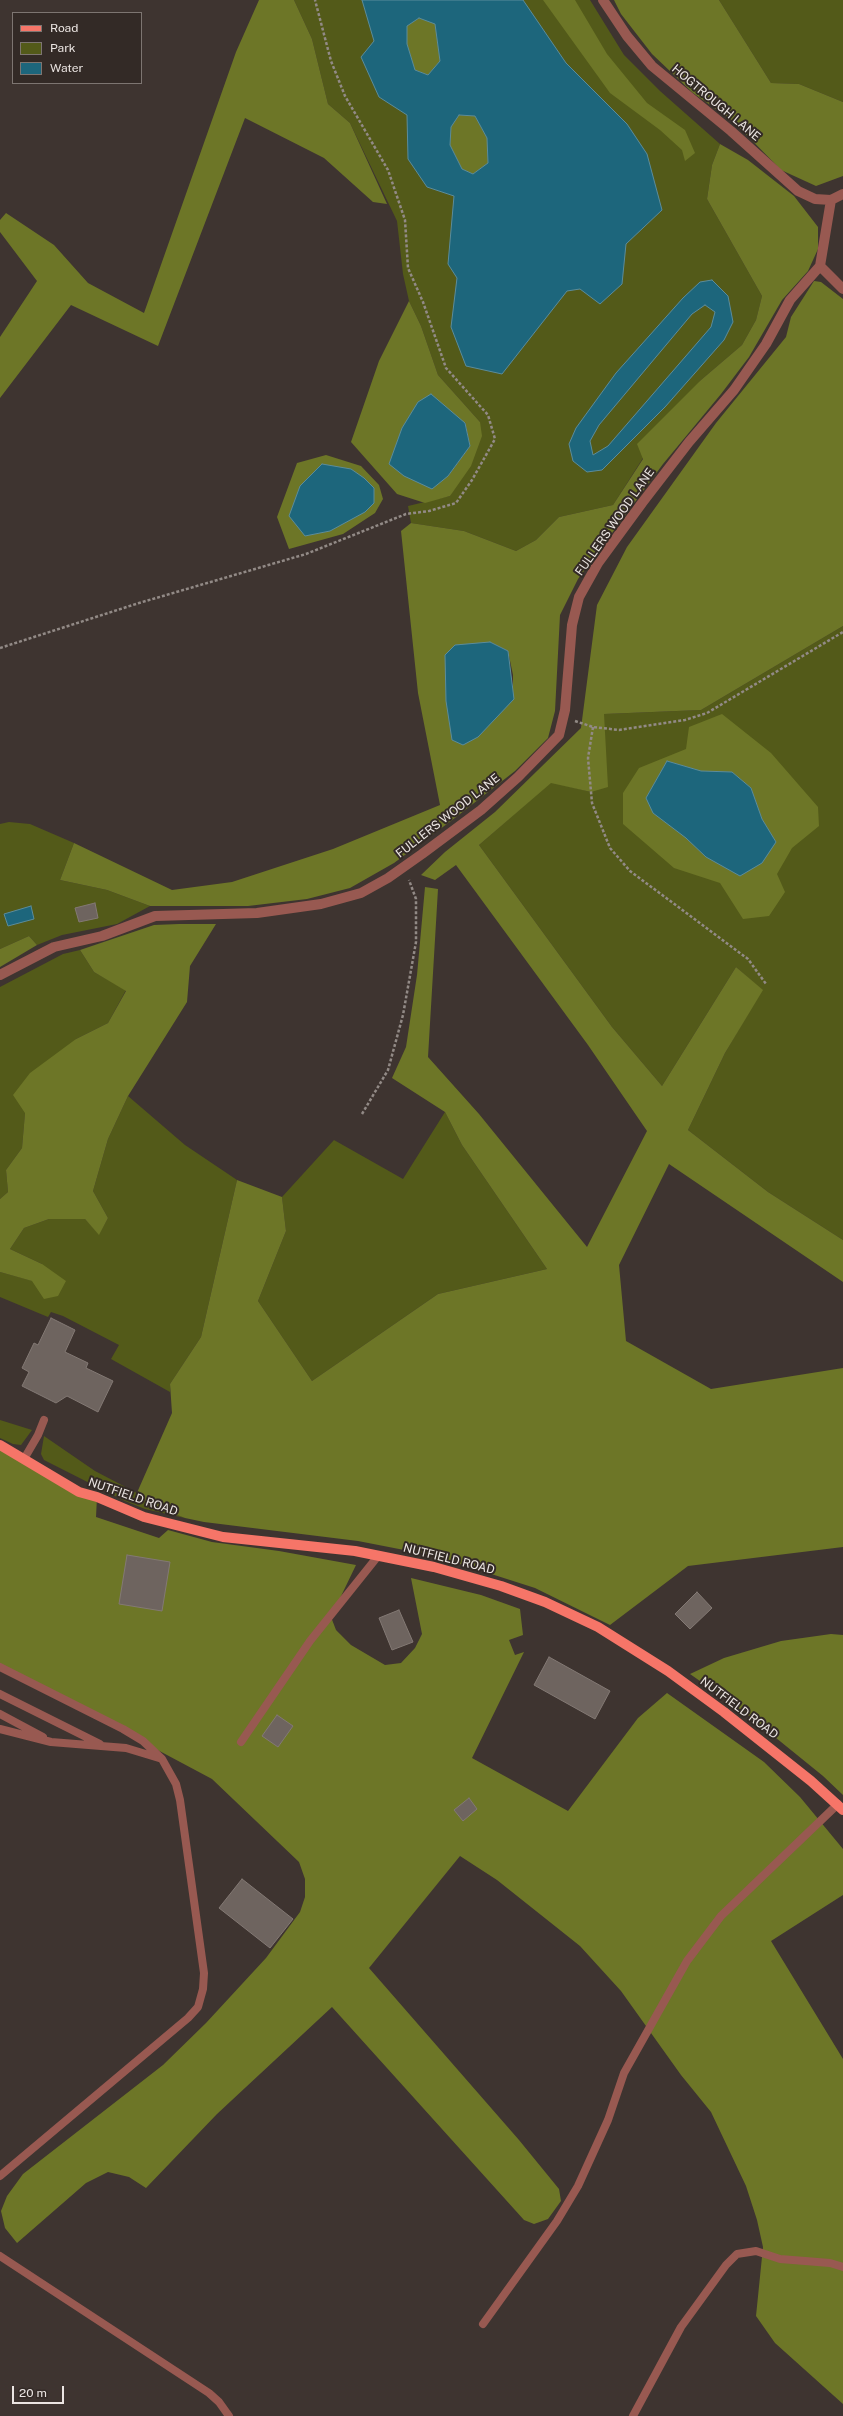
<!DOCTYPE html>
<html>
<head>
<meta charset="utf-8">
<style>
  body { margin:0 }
  #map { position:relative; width:843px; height:2416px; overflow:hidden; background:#3e3430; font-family:"Public Sans",sans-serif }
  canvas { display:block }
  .legend { position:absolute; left:12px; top:12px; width:130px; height:72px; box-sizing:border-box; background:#332a26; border:1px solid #7d7571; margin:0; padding:5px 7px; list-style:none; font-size:12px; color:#ebe5e2 }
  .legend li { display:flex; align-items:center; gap:8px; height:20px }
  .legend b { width:20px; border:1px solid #7d7571 }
  .scale { position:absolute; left:12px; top:2386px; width:52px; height:18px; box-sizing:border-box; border:2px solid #ebe5e2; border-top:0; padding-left:5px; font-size:12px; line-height:14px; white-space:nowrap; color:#ebe5e2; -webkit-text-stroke:3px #332a26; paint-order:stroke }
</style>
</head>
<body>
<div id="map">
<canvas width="843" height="2416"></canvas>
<ul class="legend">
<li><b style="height:5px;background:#f67568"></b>Road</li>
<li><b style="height:11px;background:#535a19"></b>Park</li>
<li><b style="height:11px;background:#1d667c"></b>Water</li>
</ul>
<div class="scale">20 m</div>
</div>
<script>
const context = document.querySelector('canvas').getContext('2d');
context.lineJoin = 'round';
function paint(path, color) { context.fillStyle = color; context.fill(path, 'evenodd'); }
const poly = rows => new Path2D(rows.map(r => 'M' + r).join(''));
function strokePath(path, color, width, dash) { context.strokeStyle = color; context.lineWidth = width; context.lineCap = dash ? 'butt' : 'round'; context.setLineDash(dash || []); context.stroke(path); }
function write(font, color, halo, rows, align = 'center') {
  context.font = font + ' "Public Sans",sans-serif'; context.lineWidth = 4; context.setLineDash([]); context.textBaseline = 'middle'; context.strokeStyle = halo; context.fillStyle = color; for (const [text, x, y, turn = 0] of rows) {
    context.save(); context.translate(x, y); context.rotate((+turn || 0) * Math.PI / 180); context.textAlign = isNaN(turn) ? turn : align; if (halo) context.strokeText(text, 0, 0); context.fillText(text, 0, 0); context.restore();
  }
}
paint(poly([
  [294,0,590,0,624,55,660,91,720,144,712,165,707,199,762,296,756,320,742,345,701,380,643,458,613,505,559,517,536,540,516,551,464,531,411,523,408,506,450,496,480,422,438,375,421,326,409,301,403,274,397,221,350,123,328,104,312,39],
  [719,0,843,0,843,102,799,84,771,83],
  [843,626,843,1240,768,1192,688,1130,725,1053,762,990,736,967,662,1086,612,1027,479,845,551,782,591,792,604,714,701,710],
  [9,822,30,824,74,843,60,880,107,890,150,906,117,924,62,935,37,945,29,936,0,949,0,824],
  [80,950,94,972,126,990,108,1023,76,1039,25,1113,22,1148,6,1170,8,1192,0,1199,0,987,63,954],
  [128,1096,185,1145,237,1180,201,1337,170,1384,170,1392,111,1359,119,1345,63,1316,51,1312,48,1317,0,1297,0,1272,33,1281,42,1264,10,1249,24,1228,49,1219,85,1219,99,1234,108,1218,93,1191,108,1139],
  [445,1112,462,1145,547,1269,438,1294,312,1381,258,1301,286,1231,282,1197,334,1140,403,1179],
  [0,1420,32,1430,21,1445,13,1444,0,1438],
  [44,1436,95,1471,137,1493,136,1495,151,1505,185,1518,145,1509,125,1501,44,1460,41,1454]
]), '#535a19');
paint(poly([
  [259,0,294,0,312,39,328,104,350,123,387,204,373,202,324,158,245,118,158,346,71,305,0,398,0,337,37,281,0,232,0,220,6,213,54,245,88,283,144,313,236,52],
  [543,0,575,0,607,54,647,103,685,130,695,153,685,161,682,150,660,130,610,93],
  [614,0,719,0,771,83,799,84,843,102,843,176,816,186,781,170,733,121,693,93,652,54,621,14],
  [419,18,435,23,440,61,428,75,415,70,407,44,407,26],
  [459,115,475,116,487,138,488,163,473,174,462,169,450,145,451,127],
  [720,144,748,160,794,196,818,227,818,249,808,271,782,300,749,357,721,394,663,464,578,579,560,615,555,711,548,738,515,771,451,821,394,863,350,888,307,899,248,906,150,906,107,890,60,880,74,843,172,890,232,882,333,849,440,805,418,693,401,531,411,523,464,531,516,551,536,540,559,517,613,505,643,459,637,444,701,380,742,345,756,320,762,296,707,199,712,165],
  [490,642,508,651,513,675,513,699],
  [814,281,821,282,843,299,843,626,701,710,604,714,608,787,591,792,551,783,479,845,612,1027,662,1086,736,967,763,990,725,1053,688,1130,768,1192,843,1240,843,1282,669,1164,619,1265,626,1341,711,1389,843,1368,843,1547,688,1566,610,1625,535,1588,435,1556,358,1541,204,1522,185,1518,151,1505,136,1495,172,1413,170,1384,201,1337,237,1180,282,1197,286,1231,258,1301,312,1381,438,1294,547,1269,462,1145,445,1112,392,1078,406,1047,417,975,425,887,438,889,428,1057,479,1114,587,1247,647,1131,588,1045,456,865,435,880,421,875,445,852,495,812,581,728,597,605,627,547,716,423,786,337,791,317],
  [409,301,421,326,438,375,480,422,482,436,471,466,450,496,425,503,397,494,351,442,379,361],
  [465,422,470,446,448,476],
  [326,455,361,466,379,485,383,499,375,513,343,534,289,549,277,517,297,463],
  [722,714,771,753,818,807,819,826,792,848,777,874,785,892,769,916,743,919,720,883,674,868,623,824,623,793,639,768,686,749,689,727],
  [667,761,701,771,732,772,751,788,762,819,776,842,706,857,646,798],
  [179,924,216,924,190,966,187,1002,128,1096,108,1139,93,1191,108,1218,99,1235,85,1219,49,1219,24,1228,10,1249,42,1264,66,1281,58,1296,44,1299,32,1281,0,1272,0,1199,8,1192,6,1170,22,1148,25,1113,13,1095,30,1073,76,1039,108,1023,126,991,94,972,80,950,154,925],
  [29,936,37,945,0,967,0,949],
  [0,1445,97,1497,96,1517,159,1538,168,1530,212,1542,279,1551,356,1565,331,1617,336,1630,351,1645,385,1665,401,1663,415,1648,422,1634,411,1578,481,1595,520,1609,523,1635,509,1640,515,1655,524,1652,472,1758,568,1811,638,1718,667,1693,764,1762,800,1797,843,1849,843,1895,771,1941,843,2059,843,2404,775,2343,756,2316,763,2247,757,2220,746,2186,711,2112,681,2075,621,1991,580,1946,497,1880,460,1856,369,1968,519,2140,559,2189,561,2201,548,2219,534,2224,524,2220,332,2007,217,2114,146,2188,129,2177,108,2172,86,2183,17,2243,5,2228,1,2211,7,2196,23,2174,163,2065,206,2023,266,1958,300,1912,305,1897,305,1879,299,1862,212,1779,0,1666],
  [831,1634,843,1635,843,1795,823,1776,744,1712,690,1674,724,1658,781,1641]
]), '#6d7627');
const water = poly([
  [362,0,523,0,566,63,627,124,647,154,662,210,626,244,622,284,600,304,580,289,567,291,502,374,466,366,451,327,457,278,448,264,454,196,427,187,408,159,407,115,379,97,361,57,374,41,362,0],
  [419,18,435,24,440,61,428,75,415,70,407,44,407,26,419,18],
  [459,115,475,116,487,138,488,163,473,174,462,169,450,145,451,127,459,115],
  [712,280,728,296,733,322,724,340,665,407,602,470,587,472,573,461,569,444,576,428,616,373,683,298,700,282,712,280],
  [705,305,715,312,711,327,608,446,593,455,590,441,599,425,692,314,705,305],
  [431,394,465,423,470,446,448,476,432,489,404,476,389,464,402,428,418,402,431,394],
  [322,464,351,469,364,478,374,488,374,503,365,512,330,531,305,536,289,516,300,486,322,464],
  [490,642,508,651,514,699,478,737,463,745,452,740,446,701,445,655,455,645,490,642],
  [667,761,701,771,732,772,751,788,762,819,776,842,762,863,740,876,706,857,686,838,653,813,646,798,667,761],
  [31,906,34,919,8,926,4,914,31,906]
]);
paint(water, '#1d667c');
strokePath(water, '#5b8c9b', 1);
const building = poly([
  [95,903,98,918,79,922,75,908,95,903],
  [51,1318,75,1330,65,1352,88,1363,86,1368,113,1381,98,1412,67,1396,56,1403,22,1386,29,1372,22,1368,34,1343,38,1345,51,1318],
  [127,1555,170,1562,162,1611,119,1604,127,1555],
  [697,1592,712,1608,690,1629,675,1614,697,1592],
  [399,1610,413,1642,392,1650,379,1618,399,1610],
  [549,1657,610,1691,595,1719,534,1685,549,1657],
  [277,1715,293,1726,278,1747,262,1736,277,1715],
  [469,1798,477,1809,463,1821,454,1810,469,1798],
  [242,1879,293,1919,270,1948,219,1908,242,1879]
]);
paint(building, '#6e645f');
strokePath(building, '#837974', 1);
strokePath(poly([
  [0,648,139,603,306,554,406,514,429,511,456,503,472,480,495,439,488,415,446,368,423,302,408,268,405,220,388,170,345,96,331,61,315,0],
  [575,721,593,727,619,730,685,720,707,713,843,632],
  [593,727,588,758,592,803,610,848,630,871,748,959,766,984],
  [362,1114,388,1070,403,1015,416,942,416,899,409,880]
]), '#928a86', 2.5, [3, 2]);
strokePath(poly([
  [24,1459,38,1435,44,1420],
  [0,1667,123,1729,143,1741,162,1759,176,1784,180,1800,204,1973,203,1989,198,2007,188,2018,0,2176],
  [0,1694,100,1744],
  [0,1714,43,1737],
  [0,1729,51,1742,126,1748,159,1758],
  [241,1742,310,1641,378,1556],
  [0,2256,209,2393,219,2402,229,2416],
  [483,2324,557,2221,578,2186,608,2120,624,2073,687,1961,721,1916,838,1804],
  [633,2416,681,2327,726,2265,737,2254,756,2251,780,2259,830,2263,843,2267]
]), '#985951', 8);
strokePath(poly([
  [603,0,627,36,652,66,731,131,798,191,815,199,831,200,843,194],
  [820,266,843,289],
  [0,975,54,947,102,936,155,916,257,913,321,904,361,893,388,878,422,854,481,810,518,777,559,735,565,710,572,625,579,597,598,563,642,503,689,442,734,390,766,344,790,300,820,266,831,200]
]), '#985951', 10);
strokePath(poly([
  [0,1445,79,1492,97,1497,144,1517,223,1537,355,1551,434,1567,501,1586,545,1602,598,1627,668,1671,724,1712,811,1781,843,1810]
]), '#f67568', 10);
write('12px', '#ebe5e2', '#332a26', [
  ["HOGTROUGH LANE",716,103,40],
  ["FULLERS WOOD LANE",615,522,-55],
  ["FULLERS WOOD LANE",448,816,-38],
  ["NUTFIELD ROAD",133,1497,19],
  ["NUTFIELD ROAD",449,1559,14],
  ["NUTFIELD ROAD",739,1708,37]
]);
</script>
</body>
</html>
